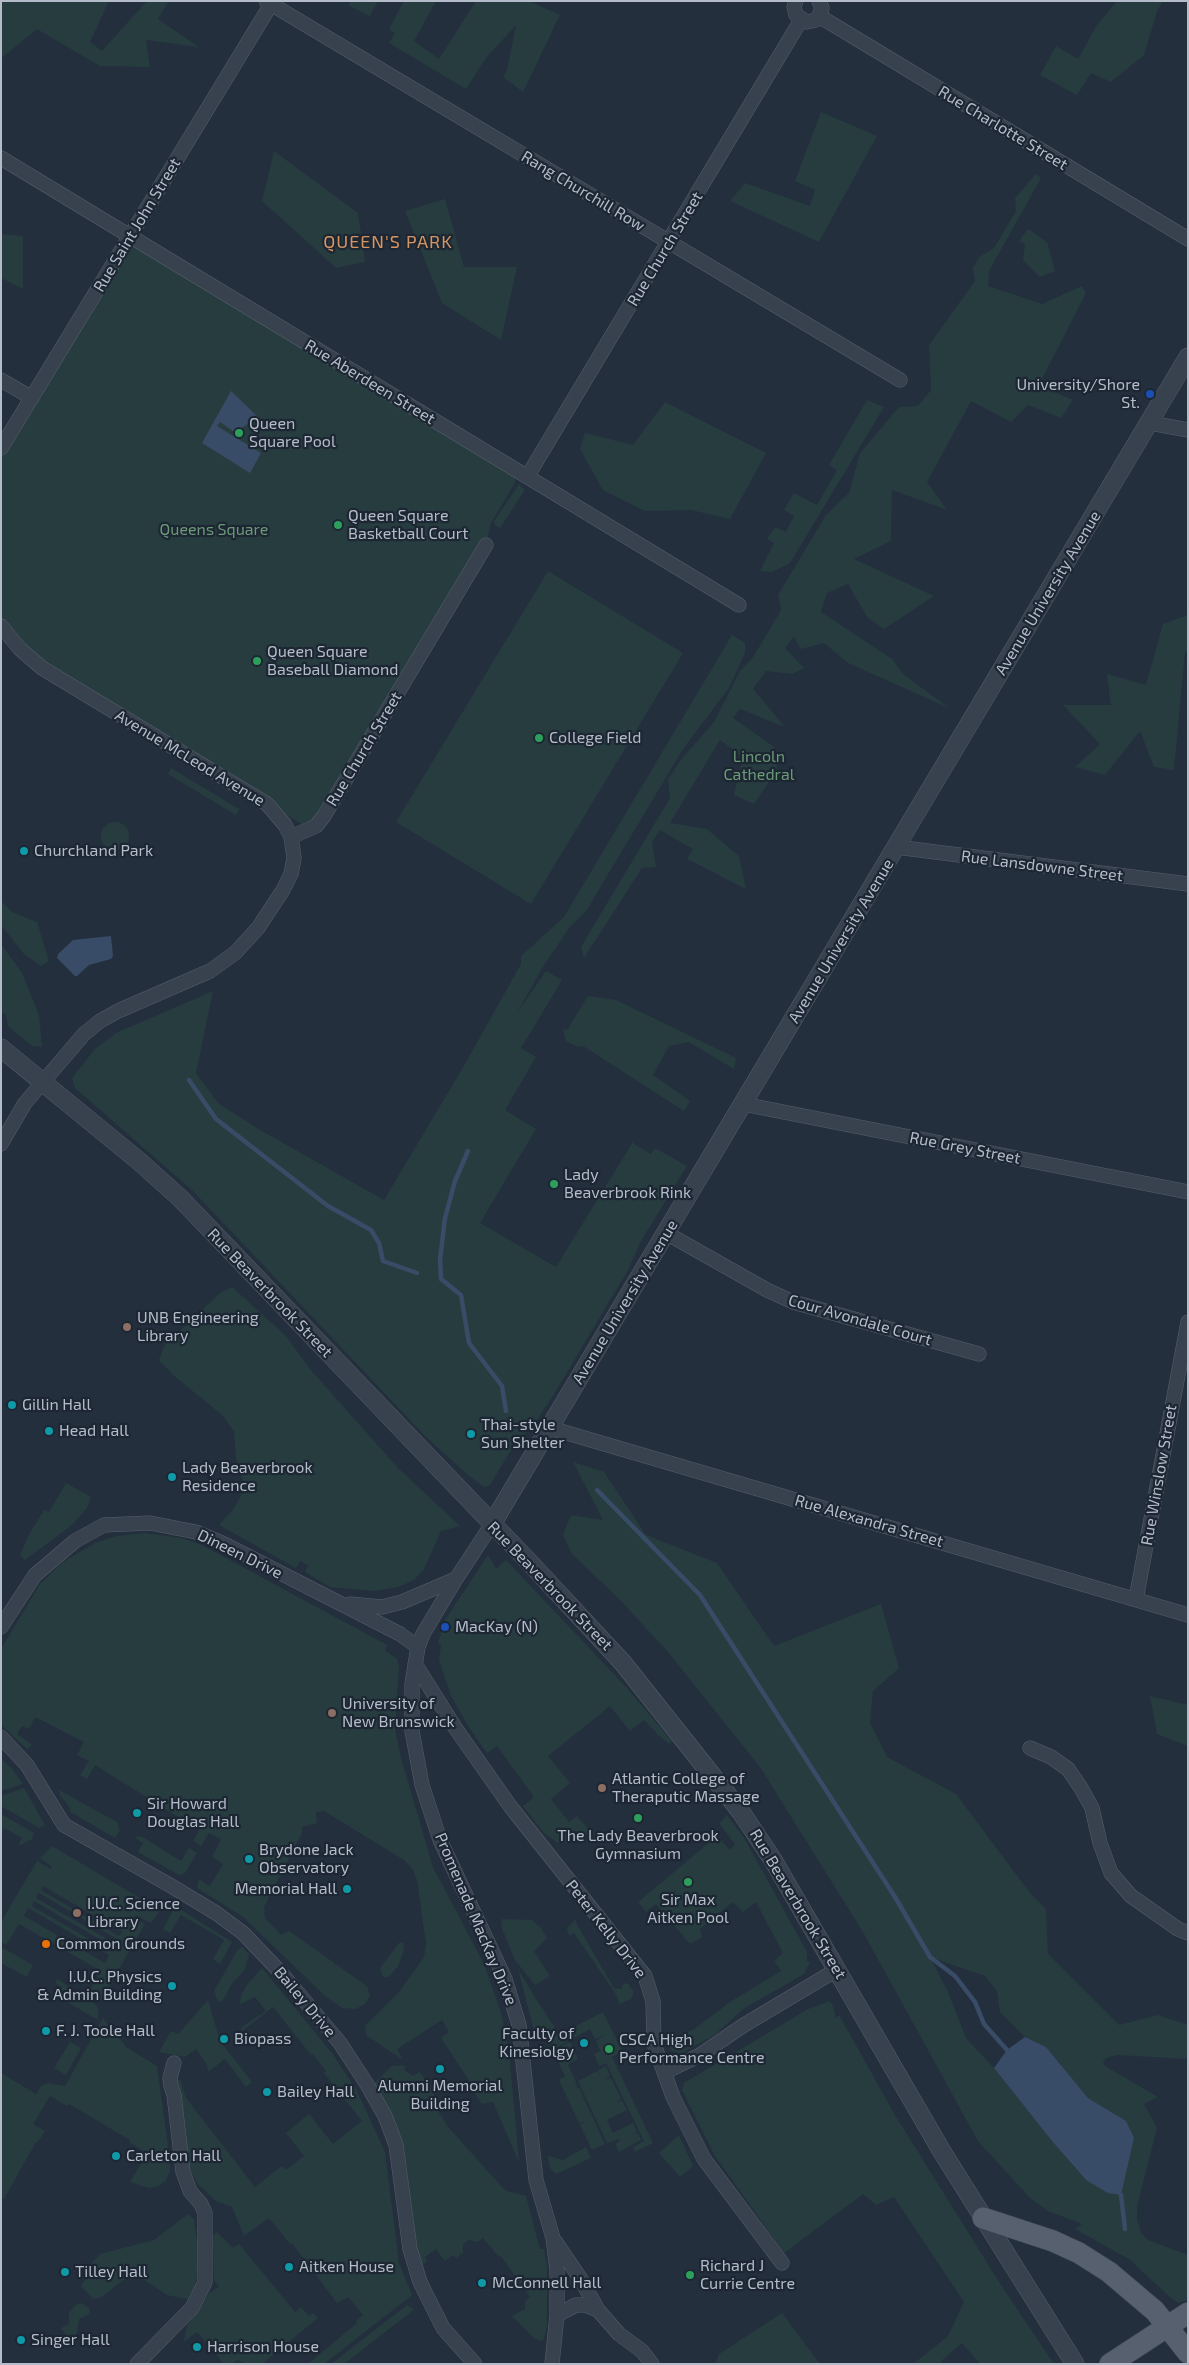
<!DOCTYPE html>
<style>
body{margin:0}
#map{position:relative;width:1189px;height:2365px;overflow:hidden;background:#242f3e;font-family:"Exo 2",sans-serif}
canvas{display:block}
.frame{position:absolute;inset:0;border:2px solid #b4bcc9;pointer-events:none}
</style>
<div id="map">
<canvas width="1189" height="2365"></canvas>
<div class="frame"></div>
</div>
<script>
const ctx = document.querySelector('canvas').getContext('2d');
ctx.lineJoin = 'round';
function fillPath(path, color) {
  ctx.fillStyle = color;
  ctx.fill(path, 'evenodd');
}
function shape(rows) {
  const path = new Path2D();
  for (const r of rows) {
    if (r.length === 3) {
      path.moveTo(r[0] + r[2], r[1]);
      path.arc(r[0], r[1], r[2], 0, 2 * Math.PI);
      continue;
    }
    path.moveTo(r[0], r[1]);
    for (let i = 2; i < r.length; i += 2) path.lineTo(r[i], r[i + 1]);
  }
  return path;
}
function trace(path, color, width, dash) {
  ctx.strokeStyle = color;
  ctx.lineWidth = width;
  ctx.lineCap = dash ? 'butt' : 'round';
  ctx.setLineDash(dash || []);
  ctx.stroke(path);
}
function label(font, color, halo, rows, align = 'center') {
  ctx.font = font + ' "Exo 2",sans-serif';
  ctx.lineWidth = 4.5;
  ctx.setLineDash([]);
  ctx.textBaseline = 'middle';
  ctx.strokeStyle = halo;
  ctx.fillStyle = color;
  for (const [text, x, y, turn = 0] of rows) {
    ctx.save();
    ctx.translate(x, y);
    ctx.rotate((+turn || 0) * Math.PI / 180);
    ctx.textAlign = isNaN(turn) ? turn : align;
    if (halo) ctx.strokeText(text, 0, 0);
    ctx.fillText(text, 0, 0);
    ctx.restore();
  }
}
fillPath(shape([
 [4,1,109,1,90,42,102,51,147,1,169,1,158,19,199,47,146,40,150,67,100,66,37,29,3,57,1,55,1,4],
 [351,1,378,1,370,16,348,5],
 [404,1,436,1,414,41,439,59,476,1,529,1,560,15,523,92,503,77,507,70,516,25,486,58,466,89,389,43,395,33,389,29],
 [1117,1,1163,1,1157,11,1144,55,1111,82,1091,73,1077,95,1040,75,1056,46,1078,59,1097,25],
 [821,112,877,136,819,242,730,201,745,183,810,206,815,190,795,181],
 [274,151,358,213,365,262,336,268,262,201],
 [1036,174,1041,178,989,271,988,286,1042,304,1082,286,1086,293,1039,385,1073,400,1061,418,1028,405,1011,422,971,401,927,482,947,510,892,490,891,541,854,559,934,596,884,629,867,617,848,584,827,593,821,612,892,659,903,674,949,708,848,663,824,643,801,649,794,637,785,648,804,668,792,674,766,671,753,689,785,727,740,709,733,718,774,747,777,770,754,804,734,795,743,757,720,740,670,823,707,829,739,856,746,889,687,859,693,849,660,830,652,842,656,867,642,868,584,958,581,947,670,798,668,779,683,757,714,722,740,671,752,659,781,610,778,595,826,515,849,493,860,453,899,407,918,406,931,390,929,345,975,281,973,268,979,257,994,248,1016,211,1015,198],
 [445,199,464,267,517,267,501,340,442,303,405,211],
 [1028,229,1047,242,1055,271,1040,277,1023,260,1025,244,1019,241],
 [1,234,23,236,23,289,1,278],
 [131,236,515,469,515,483,491,523,486,545,310,829,74,688,1,626,1,448],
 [867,400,884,407,790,563,772,572,760,571,774,543,767,539,775,527,786,532,794,516,784,510,794,493,817,505,837,470,829,465],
 [665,402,766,453,730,519,691,510,645,511,603,490,580,449,585,433,633,445],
 [519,484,525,490,500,528,495,525,494,521],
 [548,571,683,653,531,904,396,822],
 [1188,615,1188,650,1185,652,1174,770,1154,767,1140,731,1105,775,1075,767,1100,744,1063,705,1111,705,1107,674,1146,685,1163,624],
 [732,635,745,643,745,653,729,688,683,749,586,911,570,927,544,965,517,1013,546,971,562,980,521,1048,536,1057,505,1110,536,1129,480,1223,556,1267,634,1140,634,1144,651,1154,655,1148,687,1166,641,1241,628,1270,556,1391,539,1417,511,1450,490,1485,484,1487,468,1475,425,1436,193,1191,75,1088,72,1078,95,1049,116,1033,213,991,196,1073,219,1104,262,1131,384,1200,465,1064,521,964,521,956,564,917],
 [171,768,239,809,236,815,168,774],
 [115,836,14],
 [1,901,12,912,37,922,49,961,41,966,24,954,1,925],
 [1,944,22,973,39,1015,42,1047,32,1046,8,1026,6,1015,1,1011],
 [588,996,616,1000,736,1058,734,1069,689,1042,669,1046,653,1075,690,1101,684,1111,583,1046,578,1047,566,1041,563,1028,567,1030],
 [232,1287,286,1336,310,1369,398,1468,460,1526,441,1531,424,1569,414,1580,398,1587,374,1591,330,1587,305,1572,308,1565,300,1561,296,1568,219,1525,234,1508,245,1488,236,1457,234,1431,222,1415,173,1375,159,1360,164,1346,220,1293],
 [573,1462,604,1472,646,1535,717,1563,774,1646,881,1604,899,1668,873,1691,870,1723,887,1757,956,1794,1030,1893,1046,1909,1048,1954,1119,2025,1158,2015,1188,2025,1188,2059,1117,2055,1106,2058,1103,2062,1105,2066,1158,2097,1144,2104,1157,2128,1137,2206,1137,2219,1141,2233,1148,2240,1188,2255,1188,2300,1178,2303,1171,2298,1129,2259,1075,2229,1082,2224,1048,2211,1030,2198,978,2141,863,1932,760,1767,668,1652,621,1601,572,1554,563,1535,571,1515,603,1520],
 [930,1957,985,1976,997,1991,1000,2012,1025,2037,1046,2047,1088,2098,1126,2121,1086,2180,1052,2141,994,2068,966,2038,948,1992],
 [66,1483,91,1497,87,1508,72,1525,25,1560,20,1555,28,1536,44,1510,49,1512],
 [144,1533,181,1538,202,1545,387,1645,385,1650,397,1659,399,1667,395,1729,401,1758,433,1867,483,1962,501,2012,509,2051,519,2162,493,2102,482,2104,470,2087,472,2085,441,2038,449,2032,442,2020,397,2049,402,2058,400,2058,366,2035,365,2026,399,1992,424,1957,426,1944,417,1880,413,1870,404,1860,324,1811,316,1812,317,1823,302,1827,302,1833,264,1907,265,1918,281,1935,289,1931,367,1986,370,1996,365,2004,356,2009,342,2008,325,1996,242,1916,197,1888,199,1879,210,1886,223,1864,212,1857,221,1839,209,1833,201,1846,193,1841,201,1827,175,1815,95,1765,87,1779,80,1775,89,1761,77,1755,84,1742,35,1717,29,1729,22,1726,17,1734,32,1745,27,1749,1,1725,1,1649,40,1584,63,1562,95,1543,117,1536],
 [488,1555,496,1569,506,1560,626,1687,672,1741,669,1744,659,1736,644,1720,630,1731,610,1706,548,1756,570,1783,551,1799,569,1822,577,1816,591,1832,571,1843,558,1843,544,1833,523,1806,534,1797,497,1746,487,1753,470,1729,451,1696,439,1660,441,1645,438,1643,445,1620],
 [1150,1696,1188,1705,1188,1746,1157,1734],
 [1,1758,13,1770,23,1784,1,1791],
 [24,1788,45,1825,39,1828,1,1806,1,1796],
 [59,1790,117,1822,120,1830,115,1838,69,1811,70,1808,60,1795],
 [1,1814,34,1833,32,1839,18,1846,22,1838,4,1828,1,1832],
 [727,1815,743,1836,807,1952,807,1961,810,1962,804,1974,743,2009,716,2034,679,2055,678,2052,671,2051,667,2039,693,2030,730,2002,781,1971,774,1961,783,1953,756,1902,743,1912,733,1902,700,1929,702,1937,692,1943,688,1942,656,1904,646,1912,638,1902,717,1836,730,1850,735,1844,719,1823],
 [141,1836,181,1861,189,1848,197,1853,185,1873,179,1875,138,1852,143,1843,134,1837],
 [52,1846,160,1910,151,1923,135,1915,134,1918,145,1924,101,2000,88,1993,101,1971,19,1924,6,1945,1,1942,1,1922,37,1861,51,1869,52,1867,40,1858],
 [43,1886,122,1932,119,1936,41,1890],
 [39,1893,117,1939,114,1943,36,1898],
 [34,1901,113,1947,110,1951,32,1906],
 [28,1908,109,1955,105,1963,24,1916],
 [175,1906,232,1942,220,1964,213,1959,224,1940,181,1915,170,1933,163,1929],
 [502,1919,532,1920,541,1928,547,1938,534,1951,550,1976,535,1985,515,1960,501,1926],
 [576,1919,576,1923,614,1988,621,1989,624,1983,628,1984,634,1992,631,1999,620,2004,615,1993,574,1933,569,1936,567,1928],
 [403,1942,404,1950,398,1966,389,1977,383,1977,380,1968,399,1943],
 [1,1947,33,1965,27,1977,1,1963],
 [242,1947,249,1954,245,1969,232,1984,223,2000,218,2002,214,1991,238,1949],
 [262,1968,332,2053,357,2091,385,2152,399,2263,412,2295,324,2364,308,2364,357,2323,356,2321,363,2315,348,2297,337,2303,292,2243,290,2244,269,2218,244,2236,232,2207,216,2201,198,2184,188,2167,177,2082,180,2079,186,2098,255,2187,282,2166,286,2170,304,2156,286,2133,309,2114,333,2144,362,2121,324,2073,326,2071,313,2054,311,2055,273,2007,241,2032,242,2027,266,2011,255,1997,240,2004,241,1995,247,1985],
 [518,1969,538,2002,555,2028,539,2035,535,2034],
 [57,1979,94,2003,98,2008,98,2020,57,1996,61,1987,55,1983],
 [208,2000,220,2041,252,2082,246,2087,225,2059,208,2072,207,2065,196,2049,185,2057,159,2052,171,2031,178,2034],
 [830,2001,833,2006,836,2019,839,2015,895,2115,1001,2285,1054,2364,980,2364,962,2343,938,2364,913,2364,948,2336,964,2302,894,2197,876,2205,863,2194,784,2253,715,2156,682,2090,684,2083,808,2009],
 [603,2012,622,2051,612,2057,653,2143,635,2152,633,2147,644,2141,606,2063,599,2066,594,2054,600,2051,596,2041,605,2035,595,2039,590,2029,559,2046,561,2050,562,2046,570,2042,578,2059,568,2064,577,2085,575,2086,579,2088,597,2126,594,2127,597,2127,605,2144,592,2150,580,2125,585,2122,579,2123,559,2080,565,2076,548,2040],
 [103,2018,126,2047,157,2066,170,2160,170,2171,166,2180,159,2186,149,2188,130,2182,147,2153,129,2142,130,2140,69,2104,67,2106,50,2096,33,2124,45,2131,38,2142,36,2142,4,2199,1,2198,1,2073,36,2094,41,2086,48,2083,65,2086],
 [70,2042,81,2048,66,2075,54,2068],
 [402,2065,406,2067,404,2070,413,2076,419,2072,423,2076,437,2100,439,2099,442,2104,436,2108,449,2128,501,2186,507,2191,526,2196,540,2249,544,2249,547,2267,547,2326,543,2341,535,2339,512,2316,525,2309,525,2301,530,2297,501,2256,499,2257,483,2238,478,2242,469,2240,463,2244,463,2253,456,2258,453,2255,445,2261,436,2249,425,2257,427,2261,420,2267,412,2233,407,2167,401,2143,373,2084,392,2066],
 [606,2066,610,2076,605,2080,611,2078,621,2099,616,2102,622,2101,627,2110,607,2120,613,2133,633,2123,637,2132,631,2135,638,2133,641,2140,619,2152,615,2144,620,2141,619,2139,607,2143,578,2081,597,2071,599,2076,598,2070],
 [679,2135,693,2166,680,2177,659,2153],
 [586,2147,591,2158,556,2174,550,2168,548,2156,563,2160],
 [188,2214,194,2219,198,2249,197,2278,193,2291,187,2299,167,2295,133,2272,102,2297,93,2299,81,2286,92,2268,89,2266,100,2254,154,2240],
 [217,2232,233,2248,239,2244,295,2312,301,2307,309,2316,313,2313,318,2318,262,2364,247,2364,237,2360,232,2364,224,2364,197,2332,184,2342,187,2326,209,2293,219,2287,214,2280,213,2247,213,2236],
 [81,2303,90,2309,89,2314,79,2319,77,2333,70,2340,61,2328,69,2324,69,2313,75,2305],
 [407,2305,414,2309,412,2311,348,2361,344,2364,331,2364],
 [782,2313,820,2364,715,2364,719,2354]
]), '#263c3f');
fillPath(shape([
 [231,391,259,418,234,432,220,422,217,426,261,453,250,473,202,443],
 [111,936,113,956,111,959,89,965,77,976,75,976,57,958,58,954,73,940],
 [1025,2037,1046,2047,1088,2098,1126,2121,1134,2138,1121,2195,1108,2193,1086,2180,1052,2141,994,2068,1007,2050]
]), '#394c67');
trace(shape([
 [189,1080,216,1119,328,1206,371,1230,379,1243,383,1261,417,1273],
 [468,1151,455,1181,445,1218,440,1260,441,1279,461,1295,469,1343,502,1386,506,1411],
 [597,1490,700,1595,895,1897,930,1957,955,1976,975,2002,984,2024,1007,2050],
 [1121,2195,1125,2229]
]), '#394c67', 4.5);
const minor = shape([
 [266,1,900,380],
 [796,1,794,7,796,15,807,22,816,20,819,16,822,8,819,1],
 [819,16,1188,239],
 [1,158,739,605],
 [1,380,32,398],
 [1150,423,1188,430],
 [1,448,273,1],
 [527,477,801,20],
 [1,626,20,649,42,668,267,804,285,825,291,837,294,858,291,874,283,890,258,928,235,953,210,971,118,1011,100,1021,84,1034,25,1103,1,1144],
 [291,837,316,826,324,816,486,545],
 [896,847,1188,884],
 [743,1104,1188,1192],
 [666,1233,767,1290,793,1302,979,1354],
 [550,1428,1188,1615],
 [492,1524,456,1579,423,1634,418,1647,412,1684,412,1731,422,1785,440,1840,505,1979,519,2025,536,2180,553,2238,557,2270,557,2315,552,2364],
 [1136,1599,1188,1322],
 [350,1604,382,1607,402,1602,456,1579],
 [1,1627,35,1575,75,1541,104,1525,150,1523,196,1532,224,1544,400,1634,418,1647],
 [415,1664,456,1729,510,1806,645,1976,653,2001,654,2044,673,2097,704,2159,782,2263],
 [1,1737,27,1765,64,1825,173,1887,216,1913,243,1933,283,1975,340,2043,368,2086,385,2116,396,2145,410,2249,420,2282,443,2328,475,2364],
 [1030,1748,1051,1757,1068,1769,1081,1788,1092,1808,1100,1843,1111,1873,1131,1896,1178,1929,1188,1933],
 [665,2072,700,2055,744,2025,838,1969],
 [555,2241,580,2278,598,2310,619,2334,642,2351,652,2364],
 [557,2315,576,2305,585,2305,598,2310],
 [137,2364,192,2308,205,2282,205,2213,201,2204,190,2191,183,2172,174,2095,171,2086,170,2078,174,2063]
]);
const tertiary = shape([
 [1,1048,140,1162,180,1198,532,1565,623,1663,741,1812,773,1860,941,2150,1075,2364],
 [492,1524,1188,357]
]);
const primary = shape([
 [983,2218,1053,2241,1079,2253,1109,2272,1155,2311,1188,2353],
 [1110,2364,1188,2313]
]);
trace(minor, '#565f6c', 15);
trace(tertiary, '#565f6c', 19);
trace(primary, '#414a57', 22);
trace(minor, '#38414e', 14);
trace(tertiary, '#38414e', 18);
trace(primary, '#56606e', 21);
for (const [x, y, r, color] of [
 [1150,394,5,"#1a4fb4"],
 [239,433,5,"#2e9e5b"],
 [338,525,5,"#2e9e5b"],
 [257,661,5,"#2e9e5b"],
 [539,738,5,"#2e9e5b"],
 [24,851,5,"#0f9aa8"],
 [554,1184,5,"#2e9e5b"],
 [127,1327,5,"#8d6e63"],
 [12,1405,5,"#0f9aa8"],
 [49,1431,5,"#0f9aa8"],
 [471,1434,5,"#0f9aa8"],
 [172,1477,5,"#0f9aa8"],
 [445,1627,5,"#1a4fb4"],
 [332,1713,5,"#8d6e63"],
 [602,1788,5,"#8d6e63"],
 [137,1813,5,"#0f9aa8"],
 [638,1818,5,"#2e9e5b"],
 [249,1859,5,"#0f9aa8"],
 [688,1882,5,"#2e9e5b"],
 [347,1889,5,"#0f9aa8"],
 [77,1913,5,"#8d6e63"],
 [46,1944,5,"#e8710a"],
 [172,1986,5,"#0f9aa8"],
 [46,2031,5,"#0f9aa8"],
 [224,2039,5,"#0f9aa8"],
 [584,2043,5,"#0f9aa8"],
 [609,2049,5,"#2e9e5b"],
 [440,2069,5,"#0f9aa8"],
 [267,2092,5,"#0f9aa8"],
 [116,2156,5,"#0f9aa8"],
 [289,2267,5,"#0f9aa8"],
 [65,2272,5,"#0f9aa8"],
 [690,2275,5,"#2e9e5b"],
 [482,2283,5,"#0f9aa8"],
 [21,2340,5,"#0f9aa8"],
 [197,2347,5,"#0f9aa8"]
]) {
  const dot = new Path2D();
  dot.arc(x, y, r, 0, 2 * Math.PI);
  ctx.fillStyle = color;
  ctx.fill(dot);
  trace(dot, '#1d2633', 2);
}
label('16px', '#b4bcc9', '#1d2633', [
 ["Rue Charlotte Street",1003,128,31],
 ["Rang Churchill Row",583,191,31],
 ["Rue Saint John Street",137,225,-59],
 ["Rue Church Street",665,249,-59],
 ["Rue Aberdeen Street",370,382,31],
 ["Avenue University Avenue",1048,593,-59],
 ["Rue Church Street",364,749,-59],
 ["Avenue McLeod Avenue",190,758,31],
 ["Rue Lansdowne Street",1042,866,7],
 ["Avenue University Avenue",841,941,-59],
 ["Rue Grey Street",965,1148,11],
 ["Rue Beaverbrook Street",270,1293,46],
 ["Avenue University Avenue",625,1302,-59],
 ["Cour Avondale Court",860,1320,16],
 ["Rue Winslow Street",1159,1475,-80],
 ["Rue Alexandra Street",869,1521,16],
 ["Dineen Drive",240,1554,26],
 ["Rue Beaverbrook Street",550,1586,46],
 ["Rue Beaverbrook Street",798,1904,59],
 ["Promenade MacKay Drive",476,1919,67],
 ["Peter Kelly Drive",606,1929,52],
 ["Bailey Drive",305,2002,50]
]);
label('16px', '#b4bcc9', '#1d2633', [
 ["University/Shore",1140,385,"right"],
 ["St.",1140,403,"right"],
 ["Queen",249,424],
 ["Square Pool",249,442],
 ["Queen Square",348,516],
 ["Basketball Court",348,534],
 ["Queen Square",267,652],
 ["Baseball Diamond",267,670],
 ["College Field",549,738],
 ["Churchland Park",34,851],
 ["Lady",564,1175],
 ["Beaverbrook Rink",564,1193],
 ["UNB Engineering",137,1318],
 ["Library",137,1336],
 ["Gillin Hall",22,1405],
 ["Thai-style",481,1425],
 ["Sun Shelter",481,1443],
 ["Head Hall",59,1431],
 ["Lady Beaverbrook",182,1468],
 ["Residence",182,1486],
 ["MacKay (N)",455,1627],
 ["University of",342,1704],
 ["New Brunswick",342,1722],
 ["Atlantic College of",612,1779],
 ["Theraputic Massage",612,1797],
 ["Sir Howard",147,1804],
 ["Douglas Hall",147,1822],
 ["The Lady Beaverbrook",638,1836,"center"],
 ["Gymnasium",638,1854,"center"],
 ["Brydone Jack",259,1850],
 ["Observatory",259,1868],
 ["Memorial Hall",337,1889,"right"],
 ["Sir Max",688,1900,"center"],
 ["Aitken Pool",688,1918,"center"],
 ["I.U.C. Science",87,1904],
 ["Library",87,1922],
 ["Common Grounds",56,1944],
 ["I.U.C. Physics",162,1977,"right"],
 ["& Admin Building",162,1995,"right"],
 ["F. J. Toole Hall",56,2031],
 ["Faculty of",574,2034,"right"],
 ["Kinesiolgy",574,2052,"right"],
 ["Biopass",234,2039],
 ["CSCA High",619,2040],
 ["Performance Centre",619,2058],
 ["Alumni Memorial",440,2086,"center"],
 ["Building",440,2104,"center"],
 ["Bailey Hall",277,2092],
 ["Carleton Hall",126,2156],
 ["Richard J",700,2266],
 ["Currie Centre",700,2284],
 ["Aitken House",299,2267],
 ["Tilley Hall",75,2272],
 ["McConnell Hall",492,2283],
 ["Singer Hall",31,2340],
 ["Harrison House",207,2347]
], 'left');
label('16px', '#6b9a76', '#1d2633', [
 ["Queens Square",214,530],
 ["Lincoln",759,757],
 ["Cathedral",759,775]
]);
ctx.letterSpacing = '1px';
label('18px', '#d59563', '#1d2633', [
 ["QUEEN'S PARK",388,242]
]);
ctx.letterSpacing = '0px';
</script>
